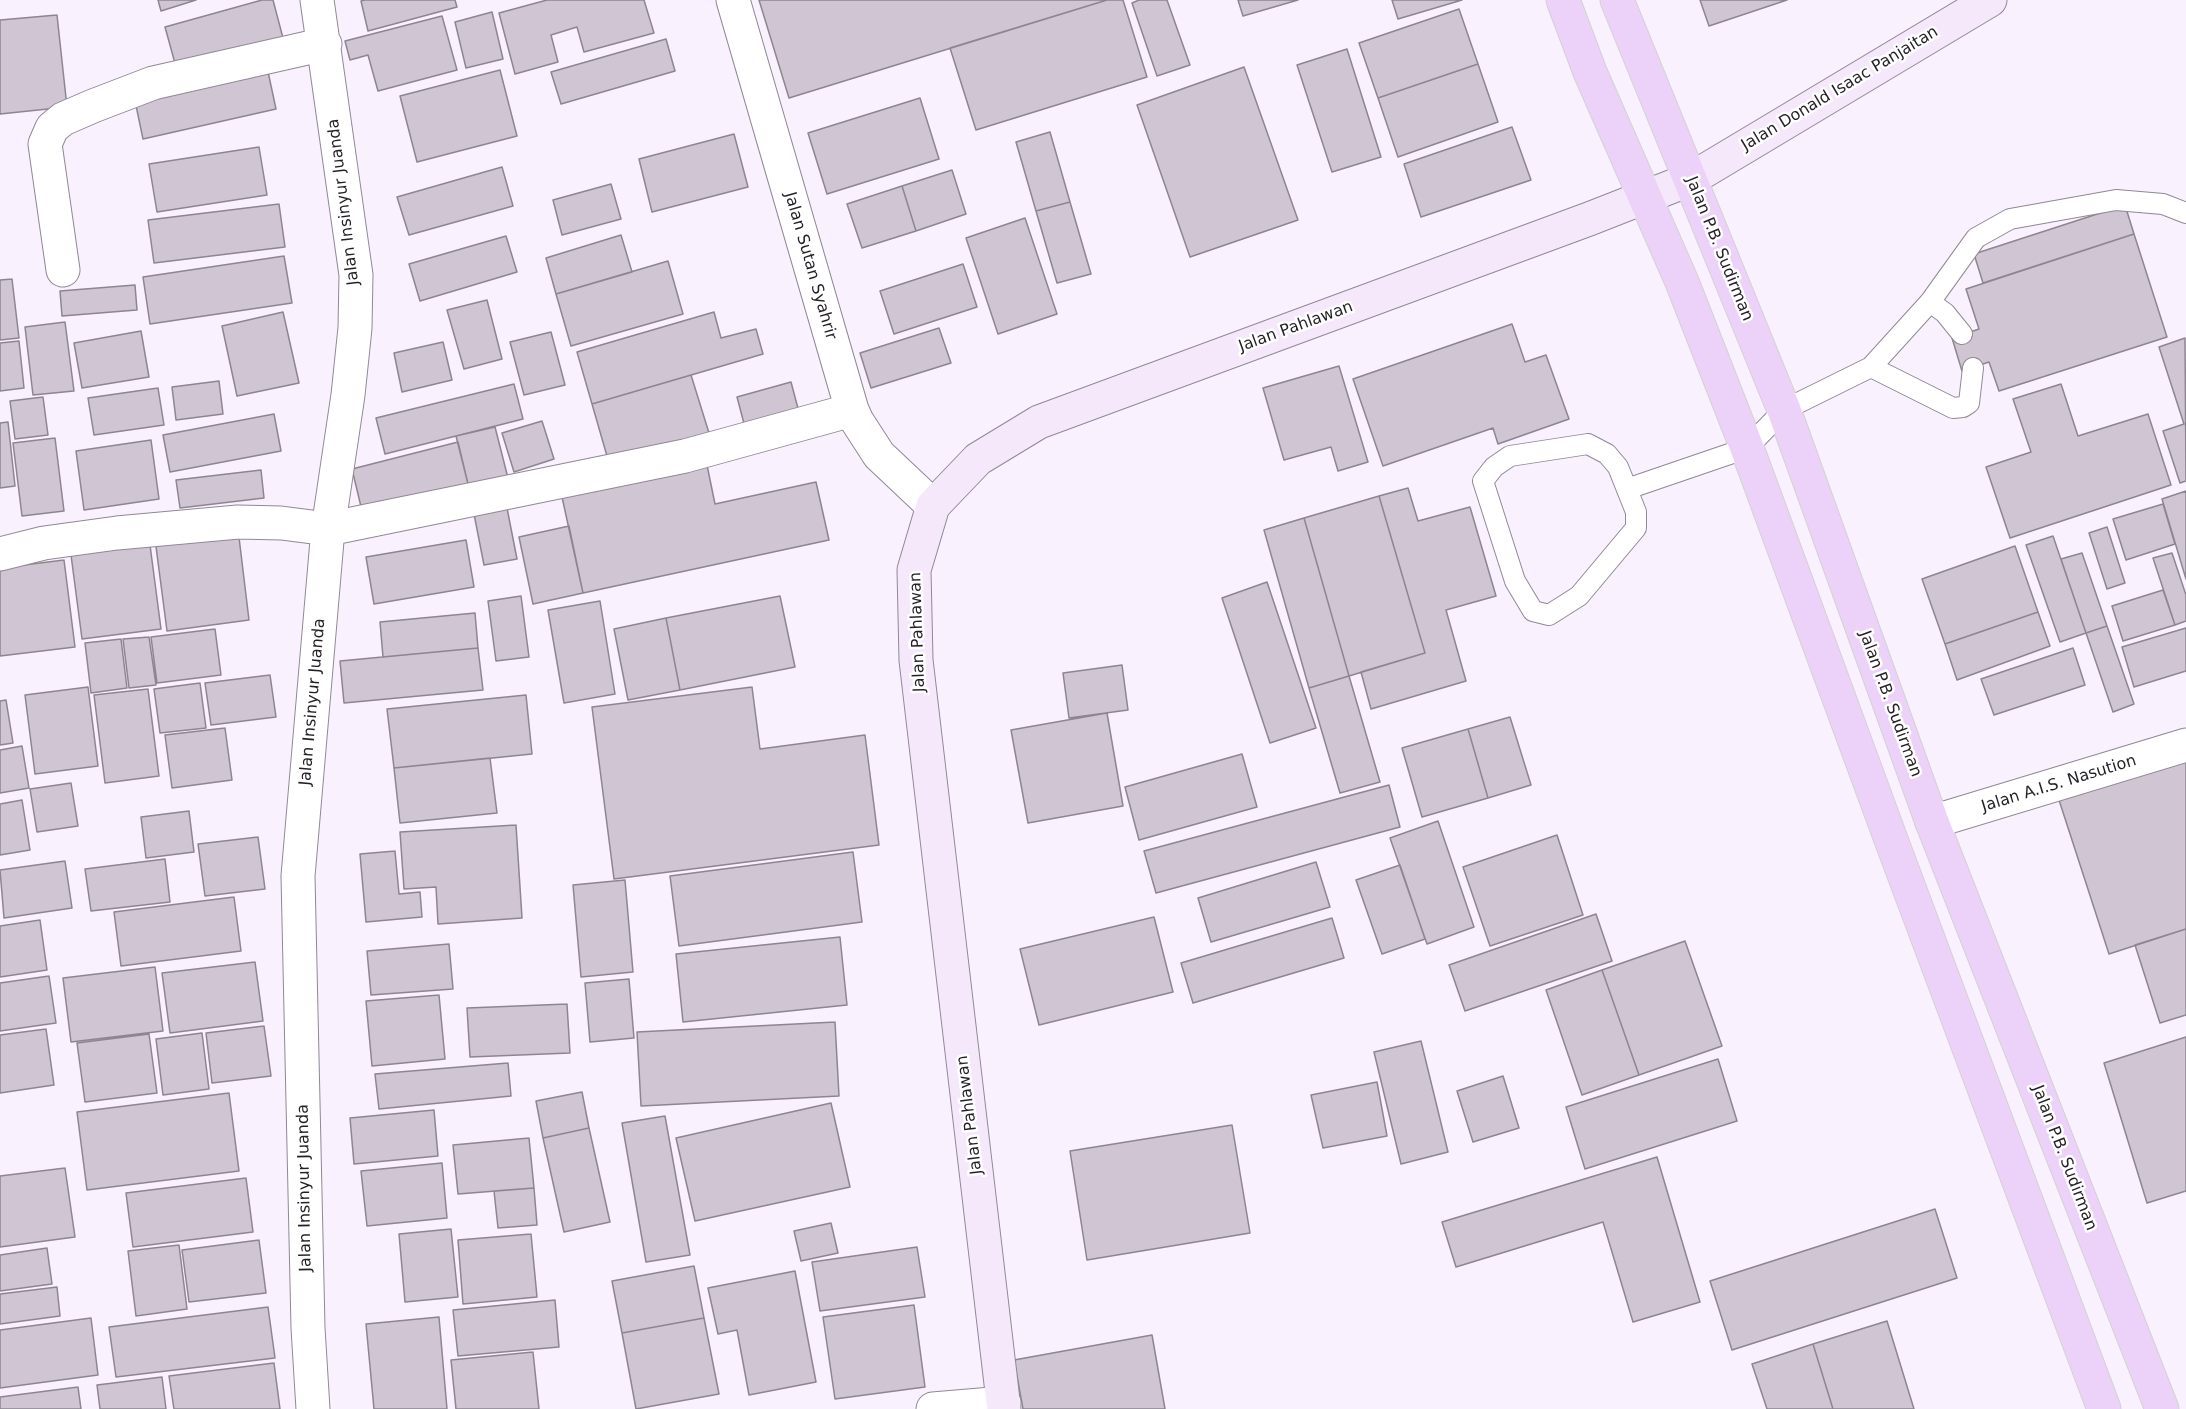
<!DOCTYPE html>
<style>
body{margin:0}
canvas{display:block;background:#f9f1fd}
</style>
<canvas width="2186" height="1409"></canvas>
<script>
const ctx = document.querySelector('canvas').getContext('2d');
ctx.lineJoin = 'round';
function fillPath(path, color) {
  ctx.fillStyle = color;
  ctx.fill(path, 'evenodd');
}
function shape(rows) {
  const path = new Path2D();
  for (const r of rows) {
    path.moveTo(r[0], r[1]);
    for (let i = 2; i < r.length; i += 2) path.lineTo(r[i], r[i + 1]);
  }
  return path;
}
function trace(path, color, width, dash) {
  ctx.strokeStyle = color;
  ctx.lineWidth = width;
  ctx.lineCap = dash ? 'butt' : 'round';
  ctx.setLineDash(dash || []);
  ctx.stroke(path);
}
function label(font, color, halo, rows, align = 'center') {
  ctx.font = font + ' "DejaVu Sans",sans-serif';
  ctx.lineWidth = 5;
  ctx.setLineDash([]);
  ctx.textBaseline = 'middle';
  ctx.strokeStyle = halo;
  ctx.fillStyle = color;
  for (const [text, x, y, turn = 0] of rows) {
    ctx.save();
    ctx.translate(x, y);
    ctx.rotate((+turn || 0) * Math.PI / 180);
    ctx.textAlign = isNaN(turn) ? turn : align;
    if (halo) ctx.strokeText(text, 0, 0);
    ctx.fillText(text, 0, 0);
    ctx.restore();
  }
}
const building = shape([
 [158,0,196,0,161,11,158,0],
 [262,0,273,0,283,38,176,67,165,27,262,0],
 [365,0,455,0,457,7,368,31,361,1,365,0],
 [547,0,644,0,654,33,584,52,577,27,551,35,558,62,515,74,499,13,547,0],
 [759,0,1107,0,789,98,759,0],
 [1107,0,1123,0,1147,77,976,130,950,48,1107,0],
 [1139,0,1167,0,1190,65,1157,76,1132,3,1139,0],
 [1238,0,1298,0,1243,16,1238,0],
 [1392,0,1462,0,1398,19,1392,0],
 [1700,0,1787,0,1709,26,1700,0],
 [1459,9,1478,64,1378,98,1359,43,1459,9],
 [492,12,503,59,466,68,455,22,492,12],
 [57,15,67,107,0,114,0,20,57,15],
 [442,16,457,70,378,91,368,55,350,60,345,41,442,16],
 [666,39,675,71,561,104,551,72,666,39],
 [1347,49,1381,157,1332,172,1297,65,1347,49],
 [1478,64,1498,122,1398,157,1378,98,1478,64],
 [267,67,276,109,143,139,134,96,267,67],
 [1244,67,1298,220,1190,257,1137,105,1244,67],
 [500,70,517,136,417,162,400,96,500,70],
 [920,98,939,159,827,194,808,133,920,98],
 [1512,127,1531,180,1421,217,1404,164,1512,127],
 [1050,132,1070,202,1036,211,1016,142,1050,132],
 [734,134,748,187,652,212,639,159,734,134],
 [259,147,267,195,157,212,149,164,259,147],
 [502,167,513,206,409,235,397,197,502,167],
 [952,170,966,214,916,231,902,186,952,170],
 [611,184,621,219,562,235,553,200,611,184],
 [902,186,916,231,862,248,847,204,902,186],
 [1070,202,1091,274,1057,283,1036,211,1070,202],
 [279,204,285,247,154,263,148,220,279,204],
 [2125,205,2134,234,1983,283,1974,254,2125,205],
 [1025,218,1057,314,998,334,966,238,1025,218],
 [2134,234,2167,337,1999,391,1989,362,1962,371,1952,338,1979,329,1966,289,2134,234],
 [621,235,632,272,556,294,546,258,621,235],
 [506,236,517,272,420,301,409,264,506,236],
 [284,256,292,303,150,324,143,277,284,256],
 [668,261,683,314,571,346,556,294,668,261],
 [963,264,977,307,894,334,880,291,963,264],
 [12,279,19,338,0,340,0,280,12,279],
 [135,285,137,310,62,316,60,291,135,285],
 [487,300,502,359,464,369,447,310,487,300],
 [283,312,299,383,237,396,222,326,283,312],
 [714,312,721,338,756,329,763,354,592,404,577,352,714,312],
 [65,322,74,391,33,395,25,327,65,322],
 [1512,324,1525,362,1546,355,1569,419,1498,444,1493,428,1383,466,1353,379,1512,324],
 [939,328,951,363,871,388,860,353,939,328],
 [141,331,149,377,82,388,74,343,141,331],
 [551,332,565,385,524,395,510,342,551,332],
 [2185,338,2186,481,2180,483,2163,431,2184,424,2159,347,2185,338],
 [19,341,24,388,0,391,0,343,19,341],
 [443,342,452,380,402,392,394,353,443,342],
 [1339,366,1368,462,1338,471,1331,447,1284,460,1263,388,1339,366],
 [691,375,709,433,609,463,592,404,691,375],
 [219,381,223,414,176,420,172,387,219,381],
 [791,382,800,416,746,431,737,397,791,382],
 [514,384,523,419,385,454,376,418,514,384],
 [2061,384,2078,436,2148,414,2171,485,2010,538,1986,467,2031,452,2013,399,2061,384],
 [158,388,164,425,94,435,88,398,158,388],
 [43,397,48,435,15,439,10,401,43,397],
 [274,414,281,451,170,472,163,435,274,414],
 [542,421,554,459,514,472,502,433,542,421],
 [8,422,15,486,0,488,0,423,8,422],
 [495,427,508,478,469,488,456,436,495,427],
 [55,438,64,511,22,516,13,443,55,438],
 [151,440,159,499,84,510,76,451,151,440],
 [458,442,469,488,363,515,352,469,458,442],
 [707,465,715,504,816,482,829,540,583,593,562,497,707,465],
 [261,470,264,498,180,508,176,480,261,470],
 [1408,488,1418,521,1470,507,1496,596,1446,610,1466,681,1371,709,1361,672,1425,653,1379,496,1408,488],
 [2186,491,2186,579,2162,499,2186,491],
 [1379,496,1425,653,1349,676,1304,518,1379,496],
 [2163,504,2175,544,2126,560,2113,519,2163,504],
 [507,508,517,559,484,565,474,514,507,508],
 [1304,518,1349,676,1309,688,1264,530,1304,518],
 [569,526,583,593,533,604,519,537,569,526],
 [2107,527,2125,583,2107,589,2089,533,2107,527],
 [238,529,249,620,167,631,155,539,238,529],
 [2053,536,2086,633,2060,642,2026,545,2053,536],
 [466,540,474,587,374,604,366,557,466,540],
 [150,545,161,629,82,639,71,555,150,545],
 [2015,546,2038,612,1945,644,1922,579,2015,546],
 [2082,553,2107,626,2086,633,2061,559,2082,553],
 [2172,553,2186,595,2186,621,2175,625,2153,558,2172,553],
 [64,560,75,647,0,656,0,568,64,560],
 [1267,582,1316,728,1270,743,1222,598,1267,582],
 [2163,590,2175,625,2123,641,2112,606,2163,590],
 [521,596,529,657,496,661,488,601,521,596],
 [780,596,795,667,680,690,666,618,780,596],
 [600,601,615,694,564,703,548,610,600,601],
 [2038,612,2050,646,1957,680,1945,644,2038,612],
 [475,613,478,648,383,657,380,622,475,613],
 [666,618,680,690,628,700,614,629,666,618],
 [2107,626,2134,704,2113,712,2086,633,2107,626],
 [2186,628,2186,671,2134,687,2122,647,2186,628],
 [215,629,221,675,157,683,151,637,215,629],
 [149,637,156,685,129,688,123,639,149,637],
 [121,639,127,688,91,693,85,643,121,639],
 [478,648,483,690,344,703,340,661,478,648],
 [2073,648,2085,685,1994,715,1981,679,2073,648],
 [1122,665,1128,710,1069,718,1063,673,1122,665],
 [270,675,276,717,211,725,205,683,270,675],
 [1349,676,1380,782,1340,793,1309,688,1349,676],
 [200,683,206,728,160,733,154,689,200,683],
 [88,687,98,766,35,774,25,695,88,687],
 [752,687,760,749,865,735,879,845,614,879,592,707,752,687],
 [148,689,159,776,105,783,94,695,148,689],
 [526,695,532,754,394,768,387,709,526,695],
 [6,700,13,743,0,745,0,701,6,700],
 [1107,713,1123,806,1028,823,1011,730,1107,713],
 [1510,717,1531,785,1488,798,1468,729,1510,717],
 [225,728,232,780,172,788,165,735,225,728],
 [1468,729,1488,798,1422,817,1402,748,1468,729],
 [22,746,29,788,0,793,0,750,22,746],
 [1242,754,1257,807,1139,840,1125,787,1242,754],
 [490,758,497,813,400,823,394,768,490,758],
 [2186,760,2186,929,2109,954,2059,800,2186,760],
 [71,783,78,826,37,832,30,789,71,783],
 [1389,785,1400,827,1156,893,1144,851,1389,785],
 [22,800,30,850,0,855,0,804,22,800],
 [189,811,194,852,146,858,141,817,189,811],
 [1438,821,1474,927,1427,944,1390,838,1438,821],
 [516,825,522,918,438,924,436,887,404,889,400,832,516,825],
 [1557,835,1583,915,1490,946,1463,867,1557,835],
 [258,837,265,889,205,896,198,844,258,837],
 [395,851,399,894,420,892,422,917,366,922,360,854,395,851],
 [853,852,862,922,679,946,670,876,853,852],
 [165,859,170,902,91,911,85,869,165,859],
 [65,861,72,908,4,918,0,870,65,861],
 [1316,862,1330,907,1211,942,1198,898,1316,862],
 [1400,865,1425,939,1382,954,1356,880,1400,865],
 [625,880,633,972,581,977,573,885,625,880],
 [234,897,241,951,121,966,114,912,234,897],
 [1596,914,1612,961,1465,1011,1449,965,1596,914],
 [1154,917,1173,992,1039,1025,1020,949,1154,917],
 [1332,918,1344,958,1193,1003,1181,963,1332,918],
 [40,920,47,970,0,977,0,926,40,920],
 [2186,929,2186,1015,2160,1023,2135,945,2186,929],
 [840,937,847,1005,683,1022,676,954,840,937],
 [1685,941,1722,1046,1639,1075,1602,970,1685,941],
 [449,944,453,989,371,995,367,951,449,944],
 [255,962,263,1021,170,1033,162,973,255,962],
 [155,967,163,1031,71,1042,63,978,155,967],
 [1602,970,1639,1075,1582,1095,1546,990,1602,970],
 [49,976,56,1023,0,1031,0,983,49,976],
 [629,979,634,1038,590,1042,585,983,629,979],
 [439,995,445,1059,372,1066,366,1001,439,995],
 [567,1004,570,1053,470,1057,467,1008,567,1004],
 [835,1022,839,1096,641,1106,637,1032,835,1022],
 [264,1026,271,1076,212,1083,206,1033,264,1026],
 [46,1029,54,1085,0,1093,0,1035,46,1029],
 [202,1033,209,1089,163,1095,156,1039,202,1033],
 [149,1034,157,1093,85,1102,77,1043,149,1034],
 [2186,1037,2186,1191,2147,1203,2104,1063,2186,1037],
 [1421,1041,1448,1152,1401,1164,1374,1052,1421,1041],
 [1718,1059,1737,1121,1585,1169,1566,1107,1718,1059],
 [508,1063,511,1096,379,1109,375,1074,508,1063],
 [1503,1076,1519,1128,1473,1142,1457,1091,1503,1076],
 [1377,1082,1387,1136,1323,1148,1311,1095,1377,1082],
 [582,1092,589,1128,543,1138,536,1101,582,1092],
 [229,1093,239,1171,87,1190,77,1112,229,1093],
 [831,1103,850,1187,695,1221,676,1138,831,1103],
 [434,1110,438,1156,354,1164,350,1118,434,1110],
 [665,1116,690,1255,646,1262,622,1123,665,1116],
 [1232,1125,1250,1233,1087,1260,1070,1151,1232,1125],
 [589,1128,610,1222,564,1232,543,1138,589,1128],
 [529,1138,534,1188,458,1194,453,1145,529,1138],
 [1657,1157,1700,1302,1633,1322,1603,1222,1456,1267,1442,1222,1657,1157],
 [442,1163,447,1218,367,1226,361,1171,442,1163],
 [65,1168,75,1237,0,1247,0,1176,65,1168],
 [246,1178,253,1232,133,1247,126,1193,246,1178],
 [534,1188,537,1225,498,1228,494,1191,534,1188],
 [1935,1209,1957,1278,1732,1350,1710,1281,1935,1209],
 [831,1223,838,1253,801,1261,794,1231,831,1223],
 [451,1229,458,1297,405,1302,399,1234,451,1229],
 [531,1234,537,1297,463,1304,458,1240,531,1234],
 [259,1240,266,1293,189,1302,182,1250,259,1240],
 [179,1245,187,1309,136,1316,128,1251,179,1245],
 [917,1247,925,1297,820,1311,812,1262,917,1247],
 [47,1248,52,1284,0,1291,0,1255,47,1248],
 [694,1266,704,1318,622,1333,612,1281,694,1266],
 [795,1271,816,1382,749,1395,737,1330,718,1334,708,1288,795,1271],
 [57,1287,60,1316,0,1324,0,1294,57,1287],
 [555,1300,559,1347,458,1356,453,1310,555,1300],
 [914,1305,925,1387,835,1399,823,1317,914,1305],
 [268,1307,275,1358,116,1377,109,1327,268,1307],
 [439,1317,447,1409,374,1409,366,1324,439,1317],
 [91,1318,98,1375,0,1388,0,1330,91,1318],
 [704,1318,719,1394,636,1409,622,1333,704,1318],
 [1887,1321,1914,1409,1833,1409,1813,1344,1887,1321],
 [1152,1335,1165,1409,1023,1409,1014,1360,1152,1335],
 [1813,1344,1833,1409,1767,1409,1752,1364,1813,1344],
 [533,1352,539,1409,456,1409,451,1360,533,1352],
 [274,1363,280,1409,174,1409,169,1376,274,1363],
 [162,1377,166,1409,100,1409,97,1385,162,1377],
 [78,1387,81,1409,0,1409,0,1397,78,1387]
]);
fillPath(building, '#cfc5d3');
trace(building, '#8e8592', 1.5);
const service = shape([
 [1930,302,1945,313,1962,334],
 [1871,367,1953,408,1963,407,1969,403,1973,368],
 [1588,444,1607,454,1618,467,1636,512,1636,528,1579,596,1549,615,1533,611,1515,581,1483,481,1494,467,1510,456,1588,444],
 [1627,489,1747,448,1784,410,1871,367,1930,302,1976,238,2010,219,2116,200,2163,204,2186,213]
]);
const minor = shape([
 [733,0,852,410,857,421,879,455,933,506],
 [63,270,45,144,52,128,63,119,93,106,153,83,325,44],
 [0,554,44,543,117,533,238,522,281,523,328,529,685,456,852,410],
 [1932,822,2186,745],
 [313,1409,308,1328,298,876,328,529,348,395,355,328,356,275,317,0],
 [933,1409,1004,1403]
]);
const secondary = shape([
 [1004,1409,916,660,914,570,933,506,978,459,1039,422,1589,219,1691,179,1990,0]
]);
const primary = shape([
 [1563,0,1590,72,1682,282,1747,448,1893,845,2104,1409],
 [1617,0,1784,410,1932,822,2162,1409]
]);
trace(service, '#918896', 22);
trace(minor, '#918896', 35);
trace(secondary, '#918896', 35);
trace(primary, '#d3d2d3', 35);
trace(service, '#fff', 20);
trace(minor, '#fff', 33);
trace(secondary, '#f5e8fb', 33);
trace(primary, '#ecd2f8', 33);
label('16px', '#231f25', '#fff', [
 ["Jalan Donald Isaac Panjaitan",1840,89,-31],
 ["Jalan Insinyur Juanda",344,202,-97],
 ["Jalan P.B. Sudirman",1719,249,68],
 ["Jalan Sutan Syahrir",810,266,74],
 ["Jalan Pahlawan",1296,327,-20],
 ["Jalan Pahlawan",918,632,-92],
 ["Jalan Insinyur Juanda",313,702,-85],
 ["Jalan P.B. Sudirman",1890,704,70],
 ["Jalan A.I.S. Nasution",2059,784,-17],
 ["Jalan Pahlawan",970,1115,-97],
 ["Jalan P.B. Sudirman",2064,1158,69],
 ["Jalan Insinyur Juanda",305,1188,-91]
]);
</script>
